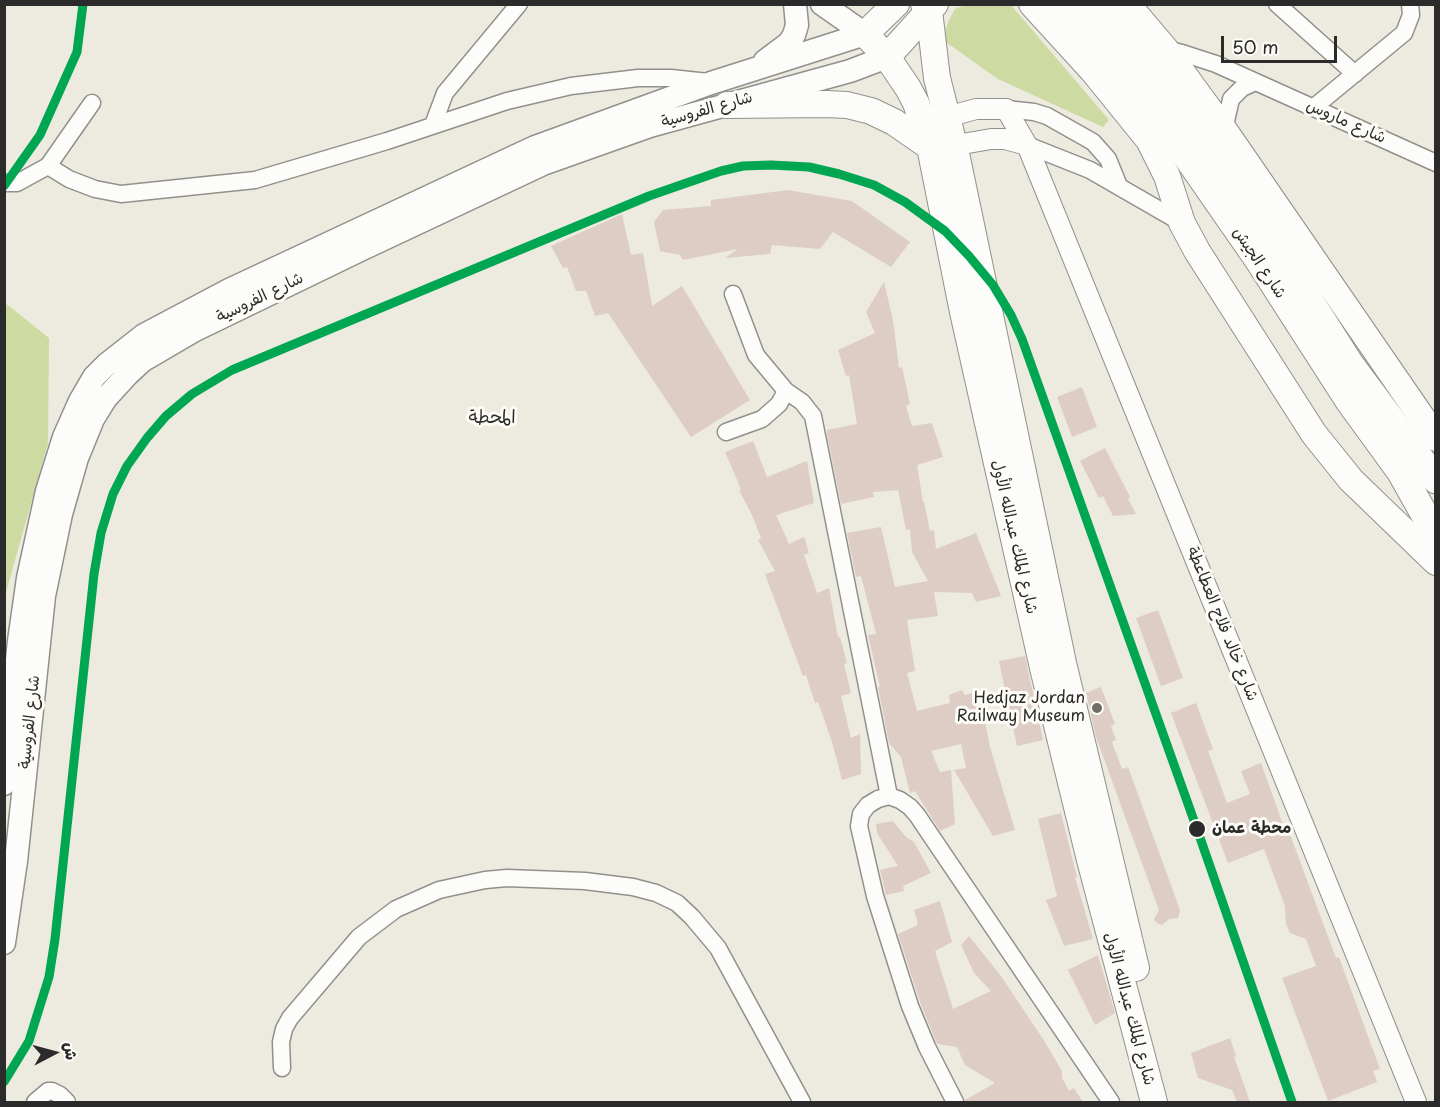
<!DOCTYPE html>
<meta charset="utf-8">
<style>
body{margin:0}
#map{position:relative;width:1440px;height:1107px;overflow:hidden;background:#edeadf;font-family:"Playpen Sans","Playpen Sans Arabic",sans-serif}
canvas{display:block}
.frame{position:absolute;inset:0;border:6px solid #2b2b2b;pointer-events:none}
.north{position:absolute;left:24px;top:1023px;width:60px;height:60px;-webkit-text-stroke:4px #fdfcf7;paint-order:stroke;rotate:84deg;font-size:16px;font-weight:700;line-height:24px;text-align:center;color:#2b2b2b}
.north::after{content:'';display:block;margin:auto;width:21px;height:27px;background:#2b2b2b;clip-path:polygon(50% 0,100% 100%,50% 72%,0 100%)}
.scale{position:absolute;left:1221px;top:36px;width:116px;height:27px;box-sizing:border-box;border:3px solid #2b2b2b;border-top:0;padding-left:8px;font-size:18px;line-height:21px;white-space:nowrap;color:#2b2b2b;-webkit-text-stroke:4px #fdfcf7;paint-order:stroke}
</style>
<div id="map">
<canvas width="1440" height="1107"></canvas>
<div class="frame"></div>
<div class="north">ش</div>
<div class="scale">50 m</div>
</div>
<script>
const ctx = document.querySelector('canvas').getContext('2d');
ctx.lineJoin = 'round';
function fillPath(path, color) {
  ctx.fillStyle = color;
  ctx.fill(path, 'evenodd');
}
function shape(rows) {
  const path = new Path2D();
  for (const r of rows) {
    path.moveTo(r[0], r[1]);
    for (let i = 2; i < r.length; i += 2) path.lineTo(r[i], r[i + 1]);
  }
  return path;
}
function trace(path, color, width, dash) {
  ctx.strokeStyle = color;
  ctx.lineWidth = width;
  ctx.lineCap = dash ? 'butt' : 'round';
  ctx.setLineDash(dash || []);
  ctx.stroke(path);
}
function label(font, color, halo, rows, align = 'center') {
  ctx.font = font + ' "Playpen Sans","Playpen Sans Arabic",sans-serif';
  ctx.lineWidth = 6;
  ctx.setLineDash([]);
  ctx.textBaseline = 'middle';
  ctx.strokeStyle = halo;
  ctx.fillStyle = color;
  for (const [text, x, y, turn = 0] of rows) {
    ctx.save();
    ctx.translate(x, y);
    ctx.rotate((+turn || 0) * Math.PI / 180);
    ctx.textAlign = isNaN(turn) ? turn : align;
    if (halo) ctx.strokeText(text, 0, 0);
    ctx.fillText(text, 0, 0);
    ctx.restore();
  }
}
fillPath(shape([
 [965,5,1011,5,1109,120,1103,127,998,79,943,40,948,22,955,9],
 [5,303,49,338,48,443,5,596]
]), '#cddaa2');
fillPath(shape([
 [788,190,852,201,910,242,891,267,833,232,820,249,772,245,770,254,725,258,738,249,683,260,680,255,660,251,654,222,663,210,711,206,711,200],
 [622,214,631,255,643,253,652,306,682,286,750,400,691,437,608,313,595,316,586,291,576,291,567,267,563,268,551,246],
 [884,282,893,320,899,368,902,367,910,404,906,406,912,426,932,423,943,457,917,465,923,502,924,502,930,531,934,530,936,549,976,533,1001,596,976,602,972,593,934,592,938,616,907,620,915,671,907,673,917,711,950,703,949,695,962,690,965,695,974,692,984,717,990,747,1015,830,993,836,954,770,966,768,961,744,931,751,940,772,951,770,955,824,940,831,915,791,910,793,901,757,889,743,878,687,880,687,868,635,876,634,861,576,856,577,847,533,881,527,895,587,928,581,912,552,910,529,906,530,898,490,873,492,874,497,841,504,827,435,827,430,857,424,849,375,846,376,838,350,875,333,866,312],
 [1082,387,1097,427,1072,437,1057,397],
 [753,441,767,477,807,461,814,503,776,515,789,544,804,537,809,553,804,555,817,593,829,588,838,637,840,637,847,663,844,664,851,693,841,696,851,738,860,734,861,774,842,780,832,742,818,702,815,703,806,675,803,676,765,574,775,571,758,540,761,538,752,515,739,490,741,489,725,452],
 [1105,448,1130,497,1128,499,1136,514,1113,516,1103,496,1099,498,1080,461],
 [1158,610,1183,678,1161,686,1136,618],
 [1025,656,1043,740,1017,746,999,661],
 [1101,687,1115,724,1111,726,1116,740,1112,742,1122,769,1128,767,1180,910,1178,918,1169,919,1162,925,1157,923,1154,919,1159,910,1096,737,1086,693],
 [1196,703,1213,749,1208,751,1227,803,1250,794,1241,771,1261,763,1285,830,1288,829,1336,958,1339,957,1380,1069,1373,1071,1377,1082,1328,1101,1282,978,1316,966,1306,939,1290,933,1286,924,1285,906,1264,849,1228,863,1171,713],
 [1061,813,1077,877,1075,877,1093,939,1064,946,1046,900,1057,896,1038,819],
 [893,821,906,837,914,842,931,873,903,886,904,891,886,895,880,870,898,866,877,833,876,824],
 [940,901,952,942,935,951,953,1009,991,991,974,973,961,945,969,936,1001,976,1043,1039,1062,1071,1062,1078,1069,1091,1074,1088,1083,1102,965,1102,965,1100,995,1083,965,1065,957,1047,937,1044,920,1002,898,934,918,925,914,910],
 [1098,955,1115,1013,1095,1025,1068,970],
 [1230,1038,1236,1056,1234,1057,1250,1102,1237,1102,1232,1090,1198,1078,1191,1053]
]), '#decdc5');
const minor = shape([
 [1277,4,1355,74],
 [1165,49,1182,53,1216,64,1436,163],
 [1313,108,1404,33,1411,15,1410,4],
 [1006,109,1034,112,1047,116,1093,142,1108,159,1119,186],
 [433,125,445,93,519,4],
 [1224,130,1231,99,1242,88,1255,82],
 [1027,145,1090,170,1182,223],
 [48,166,69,179,95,189,121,194,255,180,387,141,507,101,571,86,638,78,671,78,708,82],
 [4,183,17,183,48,166,92,103],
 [733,294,756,355,786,391,802,402,813,416,889,796],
 [726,432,762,419,779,404,786,391],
 [282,1068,281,1042,284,1029,290,1018,359,937,396,909,439,890,485,880,507,878,585,881,633,887,656,893,677,903,692,917,718,948,802,1102],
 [35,1102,48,1091,52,1091,60,1095,67,1102],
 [955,1102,927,1047,910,1006,875,896,859,826,861,814,868,805,878,799,889,796,900,800,910,807,917,815,1111,1102]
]);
const tertiary = shape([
 [947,117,976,109,1006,109,1027,145,1416,1102],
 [955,149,968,143,991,139,1005,139,1027,145]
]);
const secondary = shape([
 [822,4,865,34],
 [765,61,789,43,794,35,797,25,795,4],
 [4,784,19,641,28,578,47,491,64,437,80,401,94,377,107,364,144,335,229,290,535,147,711,83,865,34],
 [4,943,16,861,44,596,61,514,77,458,93,419,106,398,127,375,142,361,195,330,360,250,543,164,650,126,850,71,887,57]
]);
const primary = shape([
 [896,4,865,34,887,57,908,88,916,103,930,147,963,312,1043,668,1090,860,1154,1102],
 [924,4,930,19,937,78,955,149,1063,663,1136,968],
 [1032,4,1094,72,1149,140,1167,176,1182,223,1197,251,1314,434,1351,480,1436,562],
 [1127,4,1165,49,1224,130,1436,438],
 [887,57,935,4],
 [727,105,827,104,847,105,871,111,894,122,930,147]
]);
const trunk = shape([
 [1064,4,1104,49,1180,147,1257,258,1349,401,1400,471,1436,535],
 [1096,4,1120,32,1189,122,1275,246,1350,364,1436,480]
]);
trace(minor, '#92908b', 19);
trace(tertiary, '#92908b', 22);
trace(secondary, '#92908b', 25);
trace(primary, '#92908b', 28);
trace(trunk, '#92908b', 29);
trace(minor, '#fcfcfa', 16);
trace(tertiary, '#fcfcfa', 20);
trace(secondary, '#fcfcfa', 22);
trace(primary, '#fcfcfa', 26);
trace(trunk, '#fcfcfa', 27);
trace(shape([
 [4,186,40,135,77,52,83,4],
 [4,1082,29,1041,49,977,55,939,94,574,101,533,113,494,127,466,147,438,166,416,192,394,232,370,649,196,721,171,743,166,771,165,809,167,839,174,874,185,905,202,945,231,969,256,993,285,1011,315,1022,339,1197,829,1292,1102]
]), '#00a651', 9);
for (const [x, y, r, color] of [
 [1097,708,6,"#6f6e6a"],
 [1197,829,9,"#2b2b2b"]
]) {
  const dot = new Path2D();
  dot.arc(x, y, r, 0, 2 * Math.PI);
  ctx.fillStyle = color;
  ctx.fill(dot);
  trace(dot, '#fdfcf7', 2);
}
label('16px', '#2b2b2b', '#fdfcf7', [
 ["شارع الفروسية",707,110,-16],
 ["شارع ماروس",1346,122,24],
 ["شارع الجيش",1259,263,56],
 ["شارع الفروسية",260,298,-26],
 ["شارع الملك عبدالله الأول",1014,537,77],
 ["شارع خالد فلاح العطاعطة",1222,624,68],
 ["شارع الفروسية",30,722,-84],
 ["شارع الملك عبدالله الأول",1129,1009,75]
]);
label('16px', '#2b2b2b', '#fdfcf7', [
 ["Hedjaz Jordan",1085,699],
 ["Railway Museum",1085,717]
], 'right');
label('bold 16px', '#2b2b2b', '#fdfcf7', [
 ["محطة عمان",1212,829]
], 'left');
label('18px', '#2b2b2b', '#fdfcf7', [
 ["المحطة",492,418]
]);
</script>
